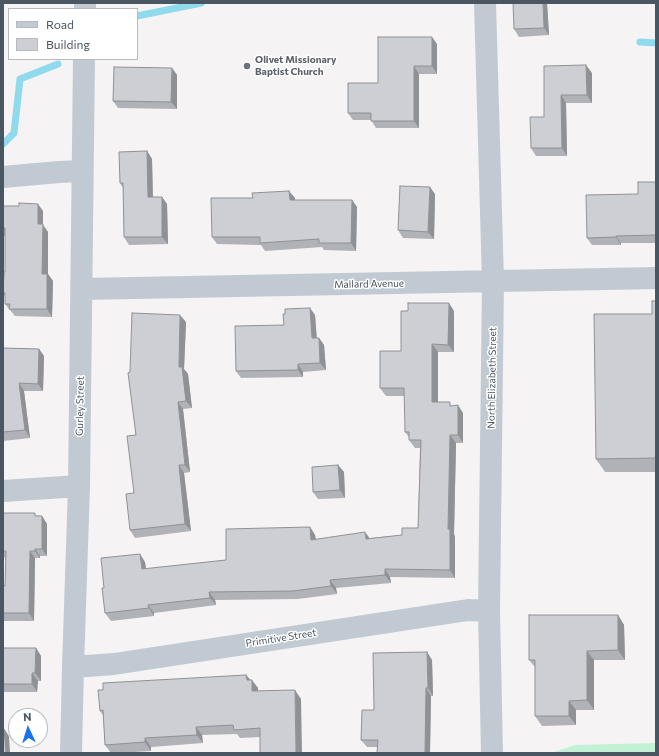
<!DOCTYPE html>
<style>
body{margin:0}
#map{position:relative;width:659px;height:756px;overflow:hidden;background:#f5f3f3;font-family:Commissioner,sans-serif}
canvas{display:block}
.frame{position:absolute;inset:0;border:4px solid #4a5661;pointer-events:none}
.legend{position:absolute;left:8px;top:8px;width:130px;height:52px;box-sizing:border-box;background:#fff;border:1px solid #b7bbc0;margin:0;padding:5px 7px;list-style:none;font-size:12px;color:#4a5661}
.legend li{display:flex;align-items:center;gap:8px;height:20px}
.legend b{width:20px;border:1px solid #b7bbc0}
.north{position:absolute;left:8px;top:708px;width:40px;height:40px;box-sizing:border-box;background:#fff;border:1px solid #b7bbc0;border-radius:50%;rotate:356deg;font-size:11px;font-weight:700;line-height:16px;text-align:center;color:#4a5661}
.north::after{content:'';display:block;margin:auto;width:14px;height:18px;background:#1a73e8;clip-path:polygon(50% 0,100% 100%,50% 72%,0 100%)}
</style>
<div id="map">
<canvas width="659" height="756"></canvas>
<div class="frame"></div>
<ul class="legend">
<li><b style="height:5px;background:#c1cad2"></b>Road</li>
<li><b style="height:11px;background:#cdcfd5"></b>Building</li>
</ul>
<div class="north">N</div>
</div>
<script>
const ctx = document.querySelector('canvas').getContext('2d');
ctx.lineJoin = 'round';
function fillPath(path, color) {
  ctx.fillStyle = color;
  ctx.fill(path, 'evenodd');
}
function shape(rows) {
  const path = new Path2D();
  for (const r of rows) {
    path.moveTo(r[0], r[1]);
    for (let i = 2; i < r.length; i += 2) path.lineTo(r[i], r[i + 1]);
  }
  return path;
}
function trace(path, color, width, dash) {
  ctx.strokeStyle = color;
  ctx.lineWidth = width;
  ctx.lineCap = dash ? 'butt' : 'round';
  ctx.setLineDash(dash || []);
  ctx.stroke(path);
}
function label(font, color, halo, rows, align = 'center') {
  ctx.font = font + ' Commissioner,sans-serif';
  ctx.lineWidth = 3;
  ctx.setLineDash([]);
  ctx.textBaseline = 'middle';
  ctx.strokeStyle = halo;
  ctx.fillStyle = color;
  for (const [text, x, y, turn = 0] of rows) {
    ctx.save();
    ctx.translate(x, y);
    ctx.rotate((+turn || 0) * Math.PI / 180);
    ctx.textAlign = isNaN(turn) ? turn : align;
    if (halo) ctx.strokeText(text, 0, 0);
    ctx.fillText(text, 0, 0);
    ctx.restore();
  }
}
fillPath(shape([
 [656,743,656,753,537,753,554,752,575,745]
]), '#c3f1d5');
trace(shape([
 [137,16,201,3],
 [640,42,656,43],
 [3,144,14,133,20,79,58,64]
]), '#90daee', 7);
trace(shape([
 [485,3,493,282,489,611,492,753],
 [85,9,85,3],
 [3,177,59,172,82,171],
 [82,289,656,278],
 [3,491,79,486],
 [73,667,114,664,468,610,489,611],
 [71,753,73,667,79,486,84,59]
]), '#c1cad2', 22);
fillPath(shape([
 [547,3,549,35,519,37,514,29],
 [437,44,437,74,419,74,419,128,376,128,371,120,353,120,348,113,378,83],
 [544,66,592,73,592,103,566,103,567,156,536,156,531,148,544,117],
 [172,68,177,75,177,109,118,108,113,101],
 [147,151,152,159,153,197,162,197,167,204,168,244,129,245,124,237,123,188,120,183],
 [656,182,656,243,621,243,621,245,592,245,587,238,638,194],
 [435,194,434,239,403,238,398,230],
 [295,198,295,200,352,200,357,207,356,251,324,250,322,247,265,251,261,245,217,244,212,237],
 [3,206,43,211,43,225,48,232,48,274,53,281,52,317,15,316,5,304,5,296,3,293,5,272,5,236,3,236],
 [656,301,656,472,605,472,596,459,652,314],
 [454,311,454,352,438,352,438,402,453,406,463,413,463,443,456,443,454,534,455,537,455,578,390,577,391,583,336,588,337,594,298,599,215,600,216,605,154,613,154,616,111,621,105,613,104,588,145,562,146,569,226,560,310,527,315,535,316,539,370,538,402,535,418,528,420,448,415,448,409,440,409,437,405,432,405,396,386,396,380,388,401,351],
 [315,315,317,338,319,338,324,345,326,370,303,372,303,377,241,378,236,371,284,325],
 [186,322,184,369,188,374,192,408,183,409,190,472,184,473,191,531,135,538,130,530,134,493,136,435,130,372],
 [3,348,39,349,44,356,43,391,24,391,30,438,3,441],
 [338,465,344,472,345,498,318,499,313,492],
 [3,513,42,516,47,524,47,556,40,556,40,558,35,558,34,621,3,621,3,586,5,586,6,558,5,558,3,556],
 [618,615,624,625,625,660,594,660,594,710,576,710,576,725,542,726,535,716,535,667,529,660],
 [3,648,36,648,41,656,41,681,38,681,37,692,4,692,3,690],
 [427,652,432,660,433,696,431,696,430,753,377,753,377,747,367,747,361,740,374,710],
 [246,675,258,688,258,691,301,699,260,737,240,738,237,734,202,735,203,743,151,747,151,751,117,753,111,753,105,745,103,715,100,711]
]), '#b0b2b7');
fillPath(shape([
 [543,3,547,3,549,35,544,28],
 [432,37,437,44,437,74,432,66],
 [586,65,592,73,592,103,587,95],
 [414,66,419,74,419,128,414,121],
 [172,68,177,75,177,109,171,102],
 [561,95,566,103,567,156,562,148],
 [147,151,152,159,153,205,148,197],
 [430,187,435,194,434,239,428,232],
 [289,191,295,198,295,207,290,200],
 [162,197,167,204,168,244,162,237],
 [352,200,357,207,356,251,351,243],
 [38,204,43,211,43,225,48,232,48,274,53,281,52,317,47,309,42,274,38,224],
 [616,236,621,243,621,245,616,237],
 [449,303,454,311,454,352,448,345],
 [310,308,315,315,317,346,312,338],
 [180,315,186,322,184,369,188,374,192,408,186,401,179,367],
 [319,338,324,345,326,370,320,363],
 [432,344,438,352,438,410,432,402],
 [39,349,44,356,43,391,38,384],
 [298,364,303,372,303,377,298,370],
 [19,383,24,391,30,438,25,430],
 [178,402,183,409,190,472,185,465],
 [458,405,463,413,463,443,458,435],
 [450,435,456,443,454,534,455,537,455,578,450,570,448,529],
 [179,465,184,473,191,531,185,524],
 [338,465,344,472,345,498,340,490],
 [42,516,47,524,47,556,42,549],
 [310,527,315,535,317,548,311,540],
 [365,532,371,540,366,539],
 [35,549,40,556,40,558,35,551],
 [30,551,35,558,34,621,29,613],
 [140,554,145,562,147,577,142,569],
 [385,569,390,577,391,583,385,575],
 [330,580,336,588,337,594,331,586],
 [209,592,215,600,216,605,210,598],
 [148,605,154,613,154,616,149,608],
 [618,615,624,625,625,660,618,650],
 [36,648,41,656,41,681,35,673],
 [587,651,594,660,594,710,587,700],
 [427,652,432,660,433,696,428,688],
 [32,673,38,681,37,692,32,684],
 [246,675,252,682,252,680,258,688,258,699,252,691,247,680],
 [426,688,431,696,430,753,425,753],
 [295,690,301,699,302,753,296,753],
 [569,701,576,710,576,725,569,716],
 [3,727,9,736,10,753,6,753],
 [196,727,202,735,203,743,197,735],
 [145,738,151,747,151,751,145,742]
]), '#909195');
const building = shape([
 [513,3,543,3,544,28,514,29,513,3],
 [378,37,432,37,432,66,414,66,414,121,371,121,371,113,348,113,348,83,378,83,378,37],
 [586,65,587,95,561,95,562,148,531,148,530,117,544,117,544,66,586,65],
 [114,67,172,68,171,102,113,101,114,67],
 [147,151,148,197,162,197,162,237,124,237,123,183,120,183,119,152,147,151],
 [638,182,656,182,656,235,616,236,616,237,587,238,586,195,638,194,638,182],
 [400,186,430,187,428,232,398,230,400,186],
 [289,191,290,200,352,200,351,243,319,243,319,239,260,243,260,237,212,237,211,198,253,198,252,193,289,191],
 [19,203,38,204,38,224,43,224,42,274,47,274,47,309,9,309,10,304,5,304,5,293,3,293,4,272,5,272,5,228,3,228,3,206,19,206,19,203],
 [652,301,656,301,656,458,596,459,594,314,652,314,652,301],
 [408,303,449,303,448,345,432,344,432,402,450,402,450,406,458,405,458,435,450,435,448,529,450,529,450,570,385,569,385,575,330,580,331,586,293,591,209,592,210,598,148,605,149,608,105,613,102,588,104,588,101,558,140,554,142,569,226,560,226,529,310,527,311,540,365,532,366,539,402,535,402,528,418,528,421,440,409,440,409,432,405,432,404,388,380,388,380,351,401,351,401,311,408,311,408,303],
 [310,308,312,338,319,338,320,363,298,364,298,370,236,371,235,326,284,325,283,314,285,314,285,309,310,308],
 [132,313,180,315,179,367,182,367,186,401,178,402,185,465,179,465,185,524,130,530,126,494,134,493,127,436,136,435,128,373,130,372,132,313],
 [3,348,39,349,38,384,19,383,25,430,3,432,3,348],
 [338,465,340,490,313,492,312,467,338,465],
 [3,513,35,513,35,516,42,516,42,549,35,549,35,551,30,551,29,613,3,613,3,586,5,586,6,551,3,551,3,513],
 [529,615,618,615,618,650,587,651,587,700,569,701,569,716,535,716,535,660,529,660,529,615],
 [3,648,36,648,35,673,32,673,32,684,3,684,3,648],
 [427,652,428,688,426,688,425,753,377,753,378,740,361,740,362,710,374,710,373,653,427,652],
 [246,675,247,680,252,680,252,691,295,690,296,753,260,753,260,728,234,730,233,725,196,727,197,735,145,738,145,742,105,745,103,710,100,711,98,690,103,690,103,683,246,675],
 [3,729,4,729,6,753,3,753,3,729]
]);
fillPath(building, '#cdcfd5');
trace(building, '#909195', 1);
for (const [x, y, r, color] of [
 [247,66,4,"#6b7280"]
]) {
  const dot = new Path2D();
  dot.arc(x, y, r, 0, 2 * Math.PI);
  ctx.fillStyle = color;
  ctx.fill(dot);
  trace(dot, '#fff', 1.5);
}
label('bold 10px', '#5b616d', '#fff', [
 ["Olivet Missionary",255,60],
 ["Baptist Church",255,72]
], 'left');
label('10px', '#4a5661', '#fff', [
 ["Mallard Avenue",369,284,-1],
 ["North Elizabeth Street",492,378,-89],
 ["Gurley Street",80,406,-89],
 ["Primitive Street",281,638,-9]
]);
</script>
